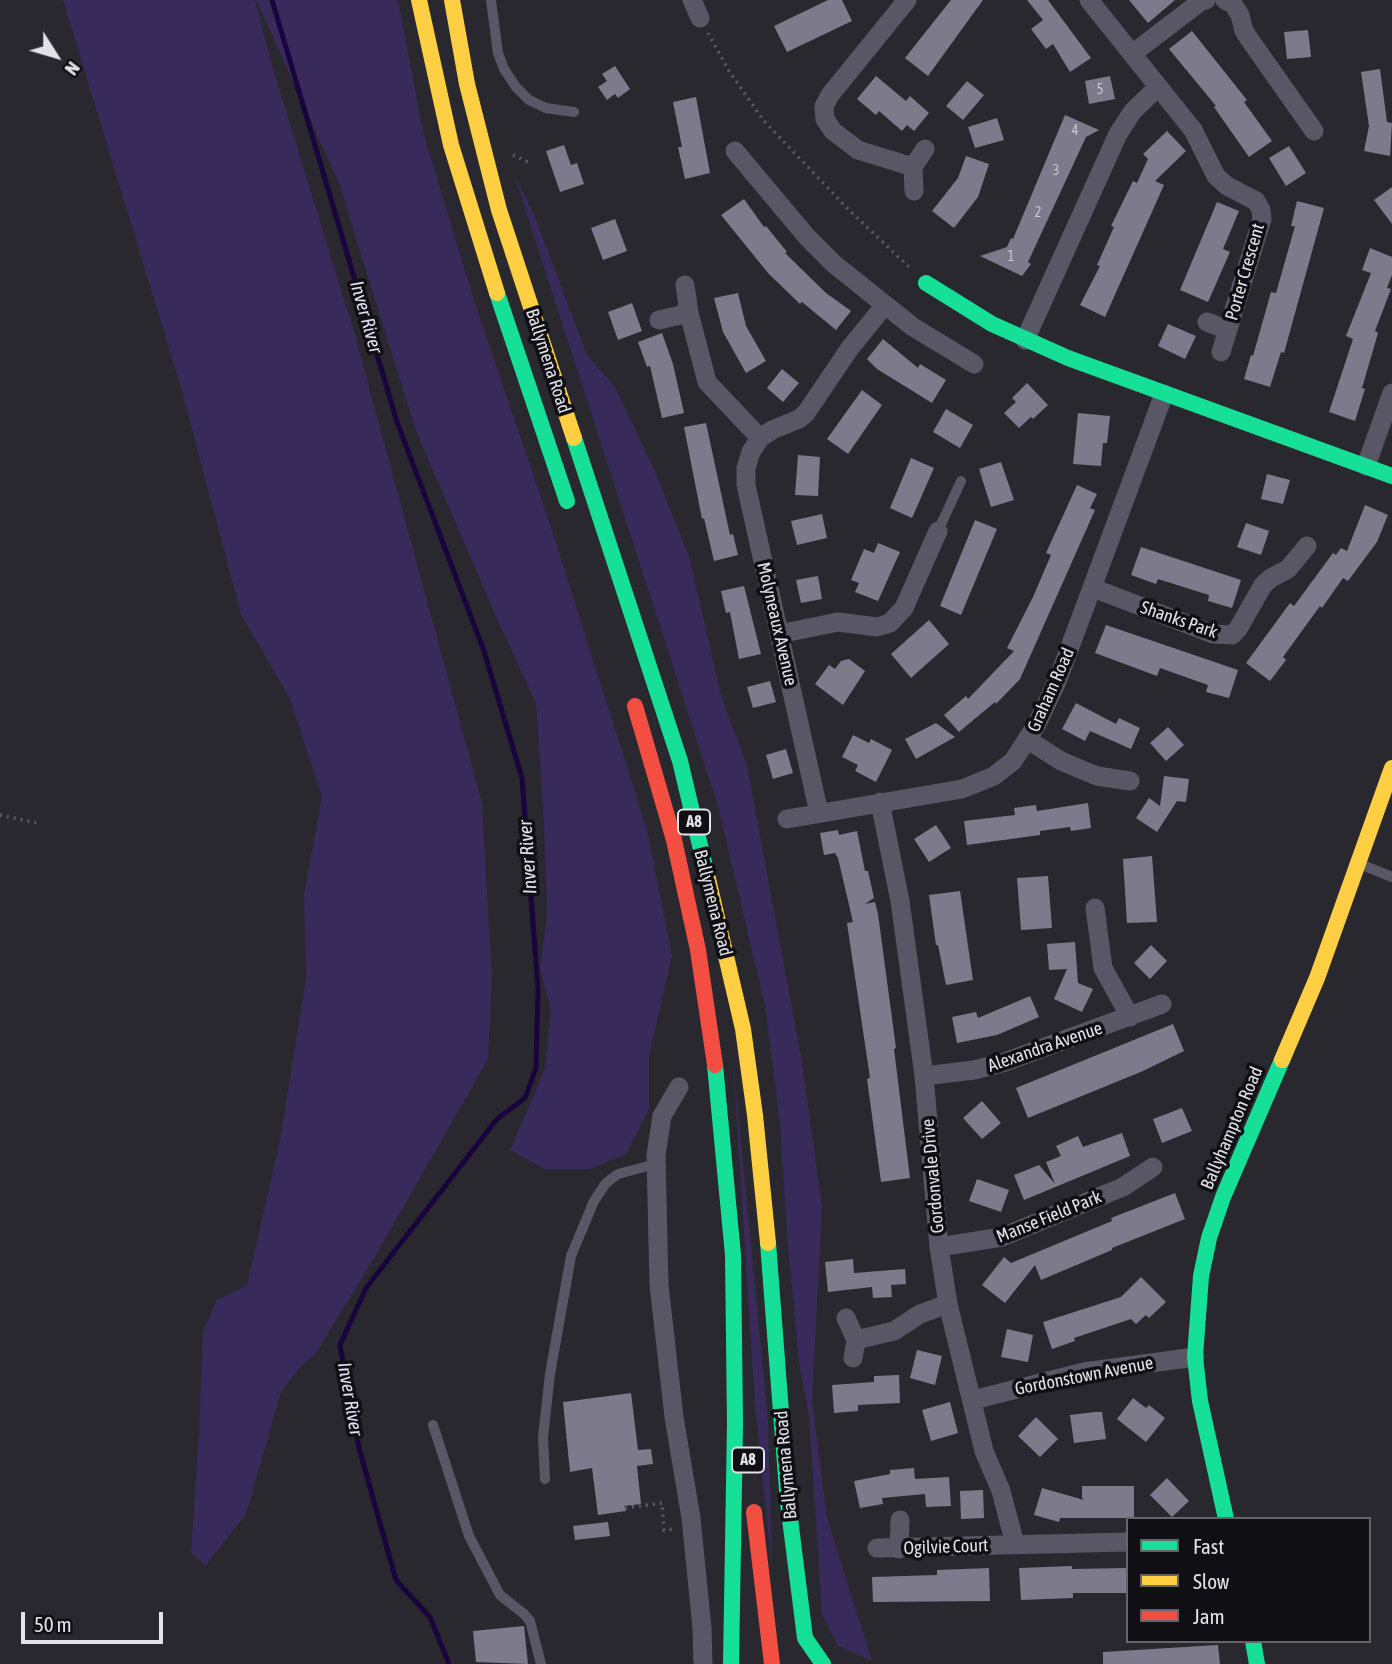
<!DOCTYPE html>
<style>
body{margin:0}
#map{position:relative;width:1392px;height:1664px;overflow:hidden;background:#29282e;font-family:"Asap Condensed",sans-serif}
canvas{display:block}
.legend{position:absolute;left:1126px;top:1517px;width:245px;height:126px;box-sizing:border-box;background:#101014;border:2px solid #646469;margin:0;padding:9px 12px;list-style:none;font-size:21px;color:#e3e2e8}
.legend li{display:flex;align-items:center;gap:14px;height:35px}
.legend b{width:35px;border:2px solid #646469}
.north{position:absolute;left:21px;top:21px;width:70px;height:70px;-webkit-text-stroke:5px #101014;paint-order:stroke;rotate:127deg;font-size:19px;font-weight:700;line-height:28px;text-align:center;color:#e3e2e8}
.north::after{content:'';display:block;margin:auto;width:24px;height:32px;background:#e3e2e8;clip-path:polygon(50% 0,100% 100%,50% 72%,0 100%)}
.scale{position:absolute;left:21px;top:1612px;width:142px;height:32px;box-sizing:border-box;border:4px solid #e3e2e8;border-top:0;padding-left:9px;font-size:21px;line-height:24px;white-space:nowrap;color:#e3e2e8;-webkit-text-stroke:5px #101014;paint-order:stroke}
</style>
<div id="map">
<canvas width="1392" height="1664"></canvas>
<ul class="legend">
<li><b style="height:9px;background:#16e098"></b>Fast</li>
<li><b style="height:9px;background:#ffcf43"></b>Slow</li>
<li><b style="height:9px;background:#f24e42"></b>Jam</li>
</ul>
<div class="north">N</div>
<div class="scale">50 m</div>
</div>
<script>
const ctx = document.querySelector('canvas').getContext('2d');
ctx.lineJoin = 'round';
function fillPath(path, color) {
  ctx.fillStyle = color;
  ctx.fill(path, 'evenodd');
}
function shape(rows) {
  const path = new Path2D();
  for (const r of rows) {
    path.moveTo(r[0], r[1]);
    for (let i = 2; i < r.length; i += 2) path.lineTo(r[i], r[i + 1]);
  }
  return path;
}
function trace(path, color, width, dash) {
  ctx.strokeStyle = color;
  ctx.lineWidth = width;
  ctx.lineCap = dash ? 'butt' : 'round';
  ctx.setLineDash(dash || []);
  ctx.stroke(path);
}
function label(font, color, halo, rows, align = 'center') {
  ctx.font = font + ' "Asap Condensed",sans-serif';
  ctx.lineWidth = 7;
  ctx.setLineDash([]);
  ctx.textBaseline = 'middle';
  ctx.strokeStyle = halo;
  ctx.fillStyle = color;
  for (const [text, x, y, turn = 0] of rows) {
    ctx.save();
    ctx.translate(x, y);
    ctx.rotate((+turn || 0) * Math.PI / 180);
    ctx.textAlign = isNaN(turn) ? turn : align;
    if (halo) ctx.strokeText(text, 0, 0);
    ctx.fillText(text, 0, 0);
    ctx.restore();
  }
}
fillPath(shape([
 [63,0,255,0,273,69,354,332,482,803,492,978,488,1059,374,1258,316,1353,302,1365,281,1392,246,1514,205,1566,191,1552,199,1432,203,1332,217,1300,247,1285,280,1141,306,979,304,895,322,797,289,697,241,614,182,391],
 [256,0,398,0,423,132,475,304,548,518,647,830,672,956,649,1055,649,1109,626,1154,590,1169,544,1169,510,1150,545,1069,551,1010,540,967,547,918,544,822,536,703,494,612,416,431,339,183],
 [514,174,535,217,587,355,615,387,657,476,689,556,721,695,747,766,802,1062,822,1207,812,1401,827,1518,872,1661,838,1646,822,1614,809,1416,799,1362,787,1235,780,1123,765,1005,718,806],
 [733,1059,768,1420,772,1568,755,1404]
]), '#382b5b');
trace(shape([
 [272,0,397,422,484,651,522,778,538,989,536,1068,525,1098,497,1119,366,1288,340,1345,359,1448,396,1580,430,1617,449,1664]
]), '#1a043e', 5);
fillPath(shape([
 [828,0,842,0,852,21,787,52,774,26],
 [951,0,983,0,928,76,905,58],
 [1027,0,1048,0,1091,58,1070,72,1053,44,1046,49,1031,29,1043,20],
 [1129,0,1175,0,1148,23],
 [1308,30,1311,57,1287,59,1284,32],
 [1192,31,1247,100,1244,102,1272,141,1249,157,1214,107,1216,106,1169,49],
 [615,66,630,89,618,98,615,94,607,100,598,87,607,81,602,74],
 [1380,69,1387,122,1392,123,1390,156,1364,151,1369,126,1361,72],
 [876,76,906,101,910,96,929,113,914,131,907,125,902,131,879,111,876,115,857,99],
 [1110,76,1115,99,1089,104,1085,81],
 [967,81,984,95,963,120,946,106],
 [696,97,710,173,685,179,678,147,682,147,673,102],
 [1065,115,1099,130,1086,137,1028,262,1031,264,1022,276,980,256,1007,247,1011,238,1013,239],
 [997,118,1004,140,975,148,968,127],
 [1167,131,1186,151,1155,181,1164,185,1105,317,1080,305,1100,266,1097,265,1114,227,1111,226,1133,181,1137,183,1148,159,1143,154],
 [564,145,571,165,577,163,584,184,560,192,546,151],
 [1289,146,1306,173,1286,186,1269,158],
 [966,156,989,164,978,197,954,228,932,211,958,178],
 [1392,187,1392,224,1374,200],
 [744,199,764,227,766,226,787,252,785,253,826,293,851,311,836,330,802,302,800,304,768,273,721,215],
 [1297,201,1324,208,1284,353,1281,352,1270,387,1244,379,1251,355,1253,356,1271,292,1276,293,1295,226,1291,226],
 [1217,202,1239,211,1223,249,1230,252,1208,302,1180,290],
 [615,219,627,251,603,260,591,228],
 [1370,248,1392,257,1392,275,1387,288,1391,289,1375,331,1378,333,1362,388,1365,389,1355,421,1329,412,1353,339,1346,336,1371,273,1362,270],
 [738,293,746,326,766,361,746,373,723,332,714,298],
 [632,303,642,331,618,340,608,312],
 [1168,324,1196,336,1185,359,1158,346],
 [662,333,673,364,684,413,662,418,650,366,647,367,638,342],
 [883,339,918,368,920,364,946,380,932,403,877,369,867,359],
 [782,369,799,383,783,402,767,388],
 [1027,383,1048,405,1033,419,1031,417,1019,428,1004,413,1016,402,1012,398],
 [862,390,882,405,848,454,827,439],
 [946,409,973,425,960,448,933,432],
 [1078,413,1110,416,1107,443,1103,443,1101,466,1073,464],
 [706,423,730,535,733,534,738,555,714,561,704,518,702,519,684,427],
 [798,455,820,457,818,496,795,495],
 [911,458,934,468,912,518,890,508],
 [1001,462,1014,500,991,507,979,469],
 [1267,474,1290,480,1283,504,1261,499],
 [1077,485,1097,494,1090,508,1095,510,1020,679,996,704,995,702,959,732,944,715,966,696,968,699,1014,651,1007,648,1033,597,1051,555,1046,553],
 [1365,505,1388,515,1377,542,1348,581,1343,578,1322,608,1320,606,1283,657,1286,660,1270,681,1246,663,1290,603,1294,606,1333,553,1336,555,1341,548,1347,551],
 [822,514,827,538,797,545,791,521],
 [975,520,997,529,961,615,940,606],
 [1246,523,1269,531,1261,555,1237,547],
 [878,543,900,552,878,601,855,592,859,583,851,580,864,549,874,553],
 [1141,547,1241,580,1232,608,1208,601,1209,595,1158,579,1156,584,1131,575],
 [818,576,822,599,801,603,796,580],
 [744,586,761,654,739,659,730,612,726,613,721,591],
 [929,620,949,644,911,678,891,654],
 [1106,625,1238,670,1229,698,1206,692,1208,685,1160,668,1157,676,1095,653],
 [849,659,865,671,843,705,815,684,829,665,835,669,841,661],
 [770,681,776,702,753,708,747,687],
 [1076,703,1116,724,1119,718,1140,728,1131,749,1090,731,1085,741,1062,729],
 [936,723,955,737,916,759,905,739],
 [1168,727,1184,745,1166,761,1150,743],
 [853,735,869,743,871,739,892,750,876,782,855,771,858,765,842,757],
 [786,749,793,773,773,779,766,755],
 [1164,776,1189,779,1186,802,1177,801,1157,832,1136,818,1149,798,1160,806],
 [1088,803,1091,828,1071,831,1070,827,1040,831,1040,835,967,845,964,821,1015,815,1014,808,1036,805,1037,811],
 [936,825,951,848,929,862,914,839],
 [838,830,839,835,857,831,865,871,868,871,874,898,865,904,875,902,878,914,896,1048,894,1049,910,1178,881,1182,867,1079,870,1078,847,923,853,922,838,858,835,853,824,855,820,833],
 [1152,856,1157,922,1127,923,1123,859],
 [1048,876,1052,928,1021,930,1017,878],
 [960,891,973,980,946,985,938,945,936,945,929,895],
 [1075,942,1078,983,1093,989,1082,1012,1054,999,1067,969,1049,970,1047,944],
 [1151,945,1167,961,1150,979,1134,963],
 [1030,996,1039,1017,997,1035,957,1043,952,1017,976,1012,978,1018],
 [1173,1024,1184,1051,1143,1071,1028,1118,1016,1088],
 [982,1101,1001,1123,982,1139,963,1118],
 [1182,1108,1192,1131,1162,1143,1153,1119],
 [1122,1133,1130,1156,1024,1200,1014,1175,1039,1165,1055,1184,1046,1162,1061,1156,1056,1146,1078,1136,1083,1147],
 [977,1179,1009,1190,1001,1212,969,1201],
 [1175,1193,1185,1219,1112,1248,1112,1250,1041,1280,1035,1265,1005,1303,982,1285,1004,1257,1011,1263,1112,1221,1111,1218],
 [853,1259,854,1273,905,1269,906,1284,891,1285,892,1297,873,1298,872,1287,828,1292,825,1262],
 [1141,1277,1166,1302,1149,1318,1146,1315,1136,1324,1131,1319,1074,1338,1075,1341,1052,1349,1043,1322,1121,1297],
 [1007,1329,1033,1335,1028,1362,1001,1357],
 [917,1350,942,1356,935,1385,910,1378],
 [899,1375,900,1403,858,1405,858,1411,834,1413,832,1385,874,1382,874,1376],
 [631,1393,638,1450,651,1449,653,1464,637,1466,641,1504,624,1506,626,1511,598,1515,592,1468,570,1472,563,1402],
 [1133,1398,1146,1408,1149,1405,1165,1418,1146,1442,1117,1419],
 [950,1402,958,1433,931,1441,922,1410],
 [1095,1412,1102,1412,1106,1439,1074,1443,1070,1415],
 [1036,1417,1058,1439,1040,1457,1018,1436],
 [914,1468,915,1479,949,1477,951,1506,926,1507,925,1494,882,1498,883,1504,860,1508,854,1481,890,1474,890,1470],
 [1167,1478,1189,1501,1172,1517,1150,1495],
 [1082,1486,1134,1486,1134,1518,1060,1518,1059,1522,1034,1515,1042,1488,1084,1500,1082,1498],
 [983,1490,984,1518,961,1519,960,1491],
 [608,1522,610,1536,575,1540,573,1526],
 [1072,1566,1072,1569,1126,1568,1126,1593,1073,1593,1073,1598,1021,1600,1019,1568],
 [989,1568,990,1601,873,1602,872,1577,937,1575,937,1570],
 [524,1626,528,1664,476,1662,473,1631],
 [1218,1645,1220,1664,1103,1664,1103,1652]
]), '#7d7a8c');
trace(shape([
 [708,33,729,71,763,120,848,209,909,267],
 [513,155,532,164],
 [0,815,37,823],
 [625,1508,662,1503,664,1530,676,1529]
]), '#5d5b66', 3.5, [2, 5]);
trace(shape([
 [491,0,498,53,504,69,516,87,529,100,546,108,574,112],
 [938,531,961,481],
 [1360,864,1392,877],
 [433,1425,469,1536,500,1595,524,1614,530,1621,541,1664],
 [545,1479,543,1437,550,1374,571,1256,594,1201,606,1183,618,1174,656,1164]
]), '#595765', 10);
trace(shape([
 [692,0,700,18],
 [907,0,830,95,824,106,825,119,833,131,858,150,913,167],
 [1089,0,1193,130,1216,176,1227,186,1256,201,1261,210,1262,219,1221,352],
 [1225,0,1233,4,1240,15,1244,31,1250,40,1314,131],
 [1132,54,1200,2,1206,0],
 [735,151,807,237,834,264,913,327,974,364],
 [914,191,913,167,925,149],
 [685,285,689,313,707,382,760,438],
 [659,320,689,313],
 [1207,322,1228,330],
 [1025,340,1118,134,1133,111,1157,88],
 [1366,466,1392,393],
 [1093,588,1213,634,1232,635,1238,629,1263,585,1271,578,1288,569,1307,546],
 [779,634,838,622,877,627,890,623,904,608,938,531],
 [1028,740,1061,761,1097,776,1130,781],
 [880,802,900,901,924,1076,939,1247,948,1304,984,1451,1001,1491,1015,1544],
 [819,813,746,485,746,468,751,452,760,438,772,430,799,419,806,413,850,348,885,305],
 [787,819,962,789,994,776,1013,761,1037,724,1058,679,1164,394],
 [1095,908,1103,968,1130,1017],
 [924,1076,974,1070,1005,1062,1162,1004],
 [679,1087,662,1116,656,1155,659,1285,674,1417,691,1518,702,1628,703,1664],
 [939,1247,1002,1237,1123,1187,1153,1167],
 [846,1318,856,1340,853,1358],
 [856,1340,894,1331,920,1314,948,1304],
 [973,1400,1084,1372,1195,1357],
 [877,1548,1128,1542],
 [899,1549,900,1520]
]), '#595765', 19);
trace(shape([
 [926,283,992,324,1068,358,1392,476],
 [497,293,567,501],
 [574,438,680,761,708,879],
 [715,1065,733,1255,735,1424,731,1664],
 [768,1243,788,1503,805,1638,823,1664],
 [1226,1519,1200,1401,1195,1357,1201,1276,1209,1238,1223,1197,1282,1060],
 [1253,1641,1257,1664]
]), '#16e098', 16);
trace(shape([
 [419,0,451,145,497,293],
 [452,0,467,84,499,210,574,438],
 [708,879,743,1029,755,1115,768,1243],
 [1282,1060,1317,978,1392,768]
]), '#ffcf43', 16);
trace(shape([
 [635,706,674,840,698,950,715,1065],
 [754,1512,772,1664]
]), '#f24e42', 16);
label('14px', '#cac8d1', null, [
 ["5",1100,90],
 ["4",1075,131],
 ["3",1056,171],
 ["2",1038,213],
 ["1",1011,257]
]);
for (const [x, y, w] of [
 [694,822,32],
 [748,1460,32]
]) {
  const box = new Path2D();
  box.roundRect(x - w / 2, y - 12.5, w, 25, 5);
  ctx.fillStyle = '#101014';
  ctx.fill(box);
  trace(box, '#e3e2e8', 2);
}
label('bold 16px', '#e3e2e8', null, [
 ["A8",694,822],
 ["A8",748,1460]
]);
label('18px', '#e3e2e8', '#101014', [
 ["Porter Crescent",1245,272,-74],
 ["Ballymena Road",548,361,72],
 ["Shanks Park",1179,620,19],
 ["Molyneaux Avenue",777,624,77],
 ["Graham Road",1051,690,-66],
 ["Ballymena Road",713,903,76],
 ["Alexandra Avenue",1045,1047,-19],
 ["Ballyhampton Road",1232,1128,-67],
 ["Gordonvale Drive",933,1176,-95],
 ["Manse Field Park",1049,1217,-22],
 ["Gordonstown Avenue",1084,1376,-11],
 ["Ballymena Road",786,1465,-95],
 ["Ogilvie Court",946,1547,-2]
]);
label('italic 19px', '#e3e0f5', '#101014', [
 ["Inver River",366,317,74],
 ["Inver River",528,857,-94],
 ["Inver River",350,1399,80]
]);
</script>
